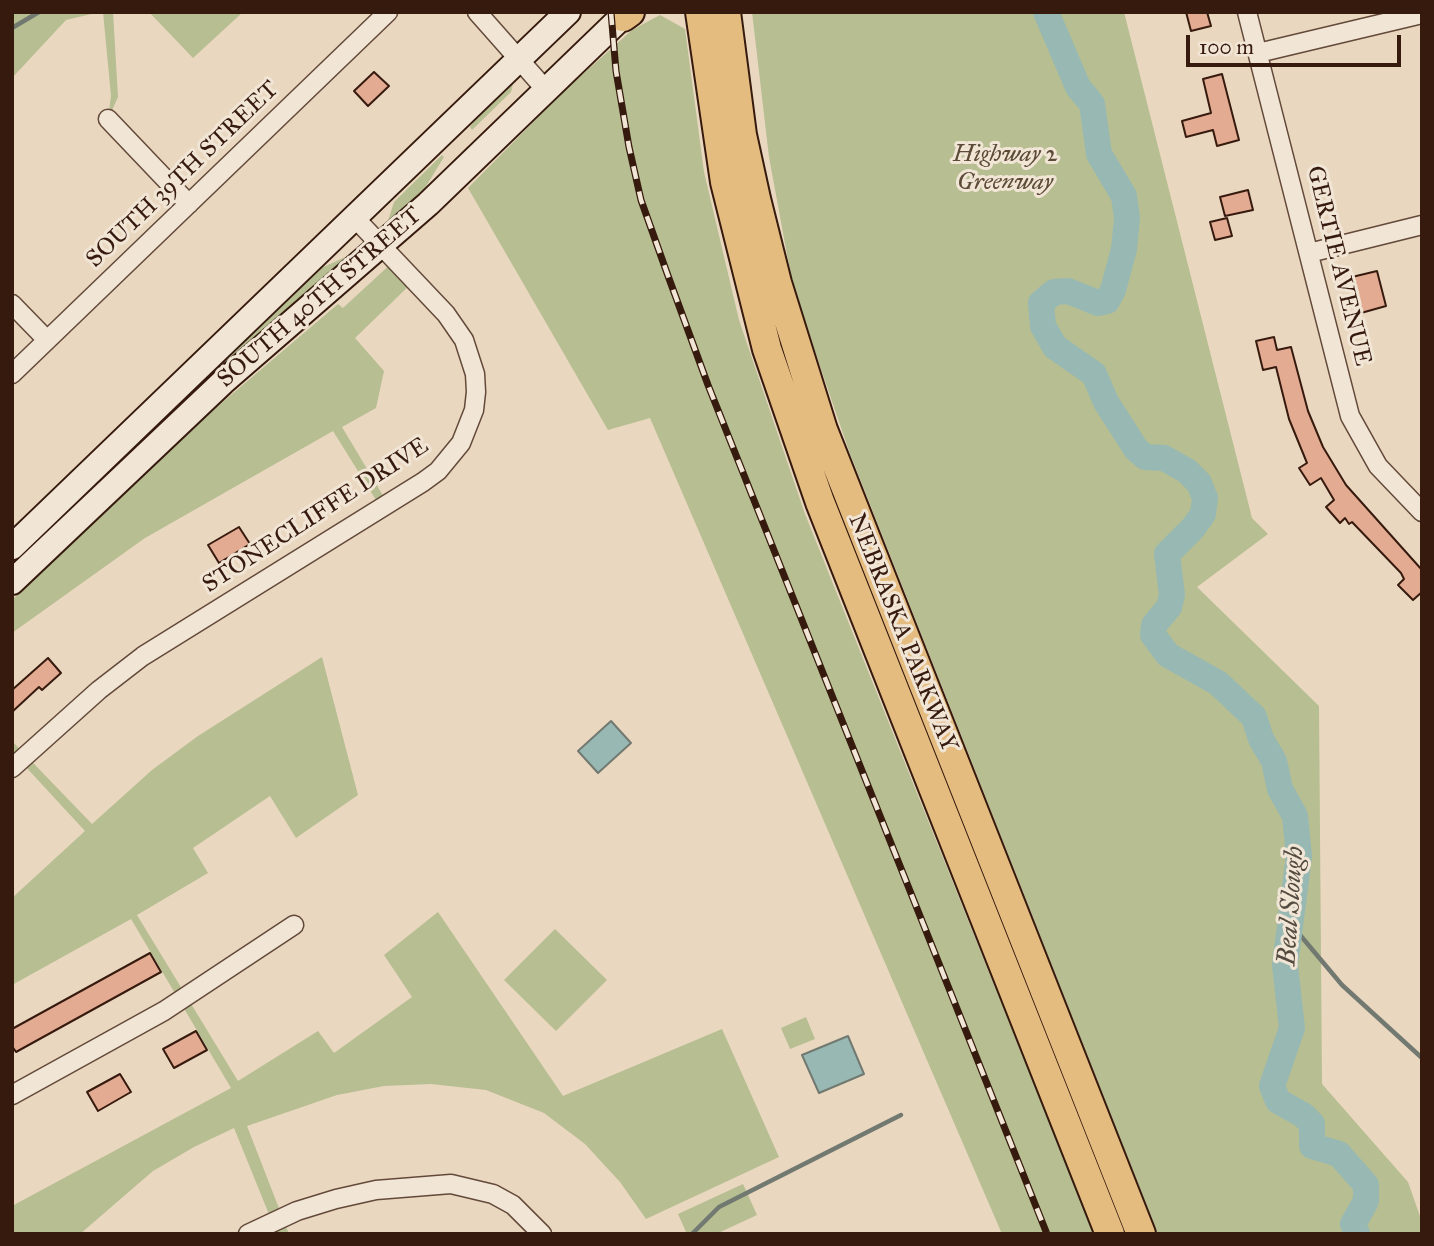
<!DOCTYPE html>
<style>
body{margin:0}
#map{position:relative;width:1434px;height:1246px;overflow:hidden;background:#ead7bf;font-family:"IM FELL Great Primer",serif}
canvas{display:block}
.frame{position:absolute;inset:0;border:14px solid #361a0e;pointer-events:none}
.scale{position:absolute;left:1186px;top:35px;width:215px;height:32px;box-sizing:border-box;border:4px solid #361a0e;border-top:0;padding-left:9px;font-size:21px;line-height:24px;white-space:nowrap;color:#361a0e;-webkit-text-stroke:5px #f1e5d5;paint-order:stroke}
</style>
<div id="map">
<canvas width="1434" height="1246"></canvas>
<div class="frame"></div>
<div class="scale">100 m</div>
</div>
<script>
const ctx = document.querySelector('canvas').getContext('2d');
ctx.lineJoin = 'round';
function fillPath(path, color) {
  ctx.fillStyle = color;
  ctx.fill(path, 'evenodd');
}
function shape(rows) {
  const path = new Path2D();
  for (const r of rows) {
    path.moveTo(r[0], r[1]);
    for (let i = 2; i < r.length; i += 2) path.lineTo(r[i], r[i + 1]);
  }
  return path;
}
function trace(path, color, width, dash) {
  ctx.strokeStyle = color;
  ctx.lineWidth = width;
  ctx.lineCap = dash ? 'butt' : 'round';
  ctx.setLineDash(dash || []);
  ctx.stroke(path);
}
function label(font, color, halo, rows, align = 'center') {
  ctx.font = font + ' "IM FELL Great Primer",serif';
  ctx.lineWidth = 6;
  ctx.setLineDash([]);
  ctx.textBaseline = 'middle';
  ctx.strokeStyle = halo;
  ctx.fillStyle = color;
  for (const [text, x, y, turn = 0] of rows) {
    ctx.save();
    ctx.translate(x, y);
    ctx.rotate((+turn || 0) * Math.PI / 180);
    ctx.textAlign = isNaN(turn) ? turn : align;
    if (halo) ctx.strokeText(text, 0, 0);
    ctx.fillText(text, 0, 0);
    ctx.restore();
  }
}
fillPath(shape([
 [12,12,100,12,66,20,12,78],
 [103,12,113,12,118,97,108,119,111,96],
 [149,12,243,12,193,58],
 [752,12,1124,12,1252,518,1268,534,1197,587,1319,706,1322,1084,1408,1182,1422,1222,1422,1234,1158,1234,849,451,793,287,769,157],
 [660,15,685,29,704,172,739,320,805,514,1094,1234,1002,1234,650,418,608,430,468,188,564,91,632,30],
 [513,84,511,92,472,130,470,127,488,103],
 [442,155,444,157,420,196,388,221,394,202],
 [361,250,12,567,12,559,278,304,319,269],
 [395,260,414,281,355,338,384,371,376,408,342,427,388,504,381,508,333,431,145,538,12,633,12,600,211,412,338,304,343,308],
 [322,657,358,795,296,838,270,796,193,848,208,873,137,915,238,1081,318,1031,334,1053,412,997,384,955,438,912,563,1096,722,1029,779,1157,646,1219,620,1182,585,1144,544,1113,486,1090,431,1084,384,1086,337,1095,247,1126,289,1234,277,1234,234,1128,194,1147,153,1171,80,1234,12,1234,12,1206,231,1088,131,919,12,985,12,898,85,831,12,752,12,741,92,824,152,770,198,736],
 [555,929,607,980,556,1031,504,980],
 [806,1017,815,1039,790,1049,781,1028],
 [743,1184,757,1215,716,1234,687,1234,678,1214]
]), '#b6be92');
const water = shape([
 [611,721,631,743,598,773,578,751,611,721],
 [848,1036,864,1074,819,1093,802,1055,848,1036]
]);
fillPath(water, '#98b9b3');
trace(water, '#717971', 2);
trace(shape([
 [12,28,39,12],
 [1290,923,1342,985,1422,1058],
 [692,1234,719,1207,901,1115]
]), '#717971', 4.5);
trace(shape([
 [1046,12,1078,87,1092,104,1099,154,1124,196,1127,218,1124,249,1113,290,1107,301,1098,303,1068,291,1054,292,1041,303,1043,326,1055,347,1094,374,1106,402,1136,449,1145,457,1164,458,1187,471,1199,483,1205,498,1203,514,1193,528,1167,554,1172,595,1169,607,1154,625,1153,635,1168,655,1218,683,1254,717,1261,739,1274,761,1280,789,1295,816,1299,856,1285,965,1292,1028,1272,1086,1278,1101,1303,1115,1312,1124,1312,1146,1339,1154,1366,1185,1366,1201,1353,1224,1357,1234]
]), '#98b9b3', 26);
const building = shape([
 [1186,12,1207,12,1211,26,1191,31,1186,12],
 [374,72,389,86,368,106,354,91,374,72],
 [1222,74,1239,140,1217,146,1213,130,1186,137,1182,121,1211,113,1203,79,1222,74],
 [1248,190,1253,210,1225,216,1220,197,1248,190],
 [1227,218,1232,236,1215,240,1210,222,1227,218],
 [1377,271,1386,306,1361,313,1352,277,1377,271],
 [1274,337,1277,350,1291,347,1308,411,1323,447,1346,485,1422,570,1422,592,1413,600,1398,585,1404,579,1401,573,1352,522,1349,524,1345,518,1340,523,1326,507,1334,500,1321,478,1310,485,1299,468,1307,463,1289,419,1276,367,1263,370,1256,341,1274,337],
 [239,527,250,544,219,563,208,545,239,527],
 [48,658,61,673,42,690,39,687,12,712,12,690,48,658],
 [150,953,161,972,16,1052,12,1046,12,1029,150,953],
 [196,1031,207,1050,174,1068,163,1049,196,1031],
 [120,1074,131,1092,98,1111,87,1092,120,1074]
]);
fillPath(building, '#e3ab92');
trace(building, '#361a0e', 2);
const minor = shape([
 [477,12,546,90],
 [1247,12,1350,416,1378,466,1422,512],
 [1258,53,1422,14],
 [108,119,189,204],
 [1309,253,1422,225],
 [12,304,47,340],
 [12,374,388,12],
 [12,768,99,690,143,656,423,482,438,471,461,443,474,410,476,392,475,374,464,340,446,314,354,217],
 [12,1095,164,1011,294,925],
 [248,1234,297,1211,336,1199,376,1190,451,1184,493,1194,513,1205,542,1234]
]);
const secondary = shape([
 [12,547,568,12],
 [12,582,223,382,428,204,627,12]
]);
const primary = shape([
 [700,12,725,182,767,349,820,502,1110,1234],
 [726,12,742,135,756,199,777,283,823,430,1141,1234],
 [623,17,630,12]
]);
trace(minor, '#63493a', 21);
trace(secondary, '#361a0e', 28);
trace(primary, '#361a0e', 32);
trace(minor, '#f1e5d5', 18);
trace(secondary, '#f1e5d5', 24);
trace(primary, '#e5bc80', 28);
const rail = shape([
 [611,12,616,71,629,147,641,200,667,273,708,385,1047,1234]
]);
trace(rail, '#361a0e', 7);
trace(rail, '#f1e5d5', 4.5, [13]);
label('italic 24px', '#5c4b36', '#f1e5d5', [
 ["Highway 2",1005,155],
 ["Greenway",1005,183]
]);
label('24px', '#361a0e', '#f1e5d5', [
 ["SOUTH 39TH STREET",183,175,-44],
 ["GERTIE AVENUE",1338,266,76],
 ["SOUTH 40TH STREET",320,298,-41],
 ["STONECLIFFE DRIVE",316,516,-33],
 ["NEBRASKA PARKWAY",902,633,68]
]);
label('italic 26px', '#534a40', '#f1e5d5', [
 ["Beal Slough",1292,906,-86]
]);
</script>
